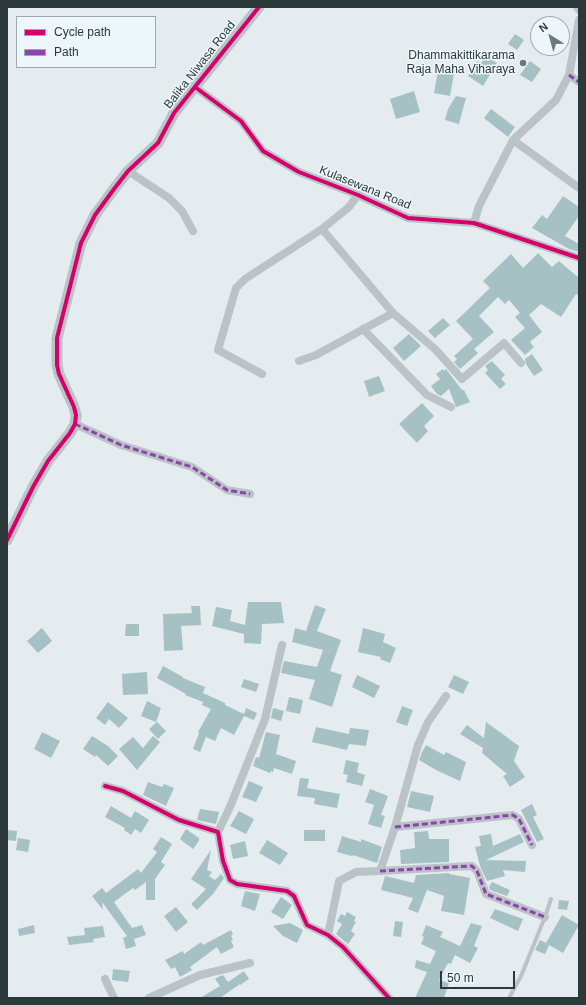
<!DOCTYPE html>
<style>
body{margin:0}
#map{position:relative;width:586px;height:1005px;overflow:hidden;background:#e4ecf0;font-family:Arial,sans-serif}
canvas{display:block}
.frame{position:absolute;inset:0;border:8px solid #2b393b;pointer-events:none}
.legend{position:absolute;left:16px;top:16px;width:140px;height:52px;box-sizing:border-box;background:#edf6fb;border:1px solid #9faaae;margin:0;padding:5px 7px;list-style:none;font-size:12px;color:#2b393b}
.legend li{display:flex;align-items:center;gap:8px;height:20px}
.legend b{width:20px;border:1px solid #9faaae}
.north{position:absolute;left:530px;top:16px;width:40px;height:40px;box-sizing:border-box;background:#edf6fb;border:1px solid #9faaae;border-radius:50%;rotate:323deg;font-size:11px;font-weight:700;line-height:16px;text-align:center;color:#2b393b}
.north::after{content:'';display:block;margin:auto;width:14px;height:18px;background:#6c787a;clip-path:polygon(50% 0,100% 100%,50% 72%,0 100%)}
.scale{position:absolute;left:440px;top:971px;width:75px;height:18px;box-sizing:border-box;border:2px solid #2b393b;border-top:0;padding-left:5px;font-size:12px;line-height:14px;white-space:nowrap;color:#2b393b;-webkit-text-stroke:3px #edf6fb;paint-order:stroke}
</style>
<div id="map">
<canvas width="586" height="1005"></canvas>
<div class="frame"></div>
<ul class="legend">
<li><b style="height:5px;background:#d6006c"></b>Cycle path</li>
<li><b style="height:5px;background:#8e44ad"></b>Path</li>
</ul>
<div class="north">N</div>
<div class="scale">50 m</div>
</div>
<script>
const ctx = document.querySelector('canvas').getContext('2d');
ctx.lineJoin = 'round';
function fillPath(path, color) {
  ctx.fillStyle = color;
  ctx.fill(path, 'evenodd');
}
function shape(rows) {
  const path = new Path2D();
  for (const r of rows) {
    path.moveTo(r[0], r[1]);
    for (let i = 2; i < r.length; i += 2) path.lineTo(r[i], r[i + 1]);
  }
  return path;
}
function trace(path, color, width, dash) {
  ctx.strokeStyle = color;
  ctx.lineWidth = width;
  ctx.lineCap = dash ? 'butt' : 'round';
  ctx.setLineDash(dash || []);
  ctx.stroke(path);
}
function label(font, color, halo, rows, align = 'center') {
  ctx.font = font + ' Arial,sans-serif';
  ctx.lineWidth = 3;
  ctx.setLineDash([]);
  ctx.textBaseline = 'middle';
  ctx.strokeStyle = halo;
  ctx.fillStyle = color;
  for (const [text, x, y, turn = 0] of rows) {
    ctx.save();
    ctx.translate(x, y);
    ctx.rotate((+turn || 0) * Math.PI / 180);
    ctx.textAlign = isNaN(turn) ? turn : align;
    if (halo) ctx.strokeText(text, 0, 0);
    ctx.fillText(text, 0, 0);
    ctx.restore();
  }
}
fillPath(shape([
 [515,34,524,40,517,50,508,44],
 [486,56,497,63,483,86,468,76,477,61,481,63],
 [530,61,541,69,532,82,520,75],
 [438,71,454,74,450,96,434,93],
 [414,91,420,112,396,119,390,99],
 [456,96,466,98,459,124,445,120,448,109],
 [491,109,515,127,508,137,484,118],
 [563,196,579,207,579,216,565,236,579,244,579,252,569,249,532,228,542,215,547,219],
 [538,253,552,267,559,261,579,278,579,296,576,294,561,317,541,304,529,315,542,332,530,342,534,347,525,355,511,340,525,328,515,317,520,313,509,300,505,304,498,297,479,316,494,332,474,349,478,353,460,369,454,362,457,359,454,356,473,339,456,321,490,288,483,281,511,254,523,268],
 [443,318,450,325,435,338,428,331],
 [409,334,421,346,404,361,393,348],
 [532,354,543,370,534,376,526,364,525,359],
 [492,361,505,375,501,379,506,384,500,389,485,373,488,370,485,366],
 [443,369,444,371,446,369,462,390,464,390,470,402,456,407,449,389,441,396,437,394,431,386,440,379,436,374],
 [379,376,385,391,369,397,364,381],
 [422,403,434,416,424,426,428,431,417,443,399,424],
 [248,602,281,602,284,623,262,624,261,644,244,643,244,634,212,626,216,607,232,610,230,621,245,625],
 [315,605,326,609,317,631,341,640,330,671,342,675,332,707,309,699,315,680,281,673,284,661,317,667,323,650,292,642,295,628,306,631],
 [191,606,200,606,201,625,181,626,183,650,164,651,163,614,192,613],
 [126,624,139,624,139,636,125,636],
 [42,628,52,641,38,653,27,641],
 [363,628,385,634,383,642,396,648,390,663,380,659,381,657,358,652],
 [163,666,183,677,183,678,205,687,203,693,225,703,225,705,244,714,246,708,257,713,254,720,244,716,234,735,221,728,215,741,206,737,200,752,193,749,199,733,198,732,211,709,202,705,203,702,185,695,186,694,157,678],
 [147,672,148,694,123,695,122,674],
 [357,675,380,686,374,698,352,687],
 [454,675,469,682,463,694,448,687],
 [244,679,259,684,256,692,241,687],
 [289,697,303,700,300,714,286,711],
 [147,701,161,708,156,722,141,716],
 [108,702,128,718,119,728,109,719,105,725,96,718],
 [402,706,413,710,407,726,396,722],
 [273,708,284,711,281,721,271,718],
 [157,722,166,731,158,739,149,729],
 [486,722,519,746,514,761,525,777,510,787,503,776,507,774,482,753,483,748,460,734,467,725,484,738],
 [316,727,349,734,350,728,369,730,366,746,349,744,347,750,312,742],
 [42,732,60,741,51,758,34,749],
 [266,732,280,735,276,754,296,761,292,774,274,768,273,772,271,771,270,773,253,766,256,757,259,758],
 [92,736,108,746,118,756,108,766,96,755,95,757,83,749],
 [153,736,160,742,137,770,119,749,133,737,143,748],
 [426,745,444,755,446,752,466,762,460,781,436,770,419,760,422,752],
 [346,760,359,763,357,772,365,775,362,786,346,782,348,775,343,774],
 [300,778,309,779,307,788,340,794,337,808,314,804,315,798,297,796],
 [249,781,263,787,256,802,242,797],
 [148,782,162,787,164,784,174,788,166,806,143,795],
 [370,789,388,796,381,815,385,816,381,828,368,824,374,805,365,802],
 [411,791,434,796,430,812,407,807],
 [532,804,537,815,533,817,544,839,537,842,521,810],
 [111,806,131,818,135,811,149,820,141,833,135,829,131,835,124,830,125,828,105,817],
 [200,809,219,812,216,824,197,820],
 [239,811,254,819,246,834,230,826],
 [186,829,199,838,199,841,193,849,180,839],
 [7,830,17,831,16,841,7,840],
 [304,830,325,830,325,841,304,841],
 [428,831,429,839,449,839,449,862,401,864,400,850,415,848,414,832],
 [491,834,493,846,520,834,524,842,486,860,526,861,525,872,503,870,505,876,487,881,480,866,475,847,481,846,479,836],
 [342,836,361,842,361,839,382,847,377,863,353,855,352,856,337,852],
 [161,837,172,844,161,862,165,865,155,879,155,900,146,900,146,882,135,890,133,888,114,902,132,928,142,925,146,935,134,939,136,946,126,949,123,938,127,936,102,902,103,910,92,896,102,888,106,893,138,869,141,873,157,852,153,849],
 [18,838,30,840,28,852,16,850],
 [267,840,288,853,280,865,259,853],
 [245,841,248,856,233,859,230,845],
 [211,850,207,870,212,872,209,876,215,880,221,874,224,878,213,894,197,910,191,904,206,889,191,879],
 [449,873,449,874,470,878,464,915,441,911,444,896,427,890,418,913,408,909,413,898,381,890,385,876,414,883,416,875],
 [492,882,510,890,507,896,490,890,489,887],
 [245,891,260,894,255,911,241,906],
 [281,897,292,905,283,919,271,912],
 [559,900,569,901,567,910,558,909],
 [176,907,188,922,176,932,164,916],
 [495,909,523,919,518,931,490,918],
 [347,912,356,917,354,921,356,922,351,931,355,934,348,944,336,934,342,924,337,921,341,914,345,916],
 [562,915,579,925,563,953,549,945,545,954,535,950,540,940,546,943],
 [395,921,403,922,401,937,393,936],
 [290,923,303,930,297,943,283,936,273,926],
 [471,923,482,926,474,946,478,948,470,963,455,955,451,964,448,963,439,980,449,983,444,998,415,998,427,972,415,968,416,960,430,964,436,951,421,944,424,937,422,936,426,925,443,932,440,937,460,946],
 [34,925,35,933,19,936,18,929],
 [103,926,105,937,93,939,94,942,69,945,67,937,85,935,84,928],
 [231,930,233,934,231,936,233,940,231,941,234,947,221,954,217,947,190,967,192,970,180,977,175,967,171,969,165,960,183,951,184,954,201,942,203,945],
 [113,969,130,971,128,982,112,980],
 [244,971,249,979,240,985,240,984,220,998,200,998,220,986,215,979,220,976,223,975,228,982]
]), '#a6c1c4');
trace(shape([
 [509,998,521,976,545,917,551,899]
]), '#bac3c6', 4);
trace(shape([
 [577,7,579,10],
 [569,75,579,82],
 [195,87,241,121,263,151,299,172,358,195,408,218,474,223,579,258],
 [513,140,579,188],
 [128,171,169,198,182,211,193,231],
 [474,223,479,206,513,140,556,100,569,75,579,20],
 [322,229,393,313,436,350,462,379,504,343,521,363],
 [363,329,427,395,451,407],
 [299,361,316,355,393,313],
 [262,374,218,350,236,288,245,279,322,229,349,207,358,195],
 [75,424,121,445,192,467,227,490,250,494],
 [105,786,123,791,179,820,218,832,223,861,230,880,237,884,287,891,294,896,307,925,328,935,343,947,389,998],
 [395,827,513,815,519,819,532,845],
 [218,832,230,807,265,719,282,645],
 [380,871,472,866,477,871,486,894,545,917],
 [328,935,339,881,356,872,380,871,395,827,418,745,428,722,446,696],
 [105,979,114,998],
 [149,998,200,975,250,963]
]), '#bac3c6', 8);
trace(shape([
 [7,540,33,487,48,461,70,433,75,424,76,415,74,407,59,374,57,365,57,338,81,243,95,215,114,189,128,171,158,143,174,113,259,7]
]), '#bac3c6', 11);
trace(shape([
 [569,75,579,82],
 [75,424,121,445,192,467,227,490,250,494],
 [395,827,513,815,519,819,532,845],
 [380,871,472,866,477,871,486,894,545,917]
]), '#8e44ad', 3, [6, 3]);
trace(shape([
 [195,87,241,121,263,151,299,172,358,195,408,218,474,223,579,258],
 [7,540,33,487,48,461,70,433,75,424,76,415,74,407,59,374,57,365,57,338,81,243,95,215,114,189,128,171,158,143,174,113,259,7],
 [105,786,123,791,179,820,218,832,223,861,230,880,237,884,287,891,294,896,307,925,328,935,343,947,389,998]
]), '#d6006c', 4);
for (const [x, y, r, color] of [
 [523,63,4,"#6c787a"]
]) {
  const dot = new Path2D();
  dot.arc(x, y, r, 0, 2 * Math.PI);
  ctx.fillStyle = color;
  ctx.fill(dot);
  trace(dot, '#edf6fb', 1.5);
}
label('12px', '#2b393b', '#edf6fb', [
 ["Dhammakittikarama",515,56],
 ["Raja Maha Viharaya",515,70]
], 'right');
label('12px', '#2b393b', '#edf6fb', [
 ["Balika Niwasa Road",200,65,-52],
 ["Kulasewana Road",365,188,22]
]);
</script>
